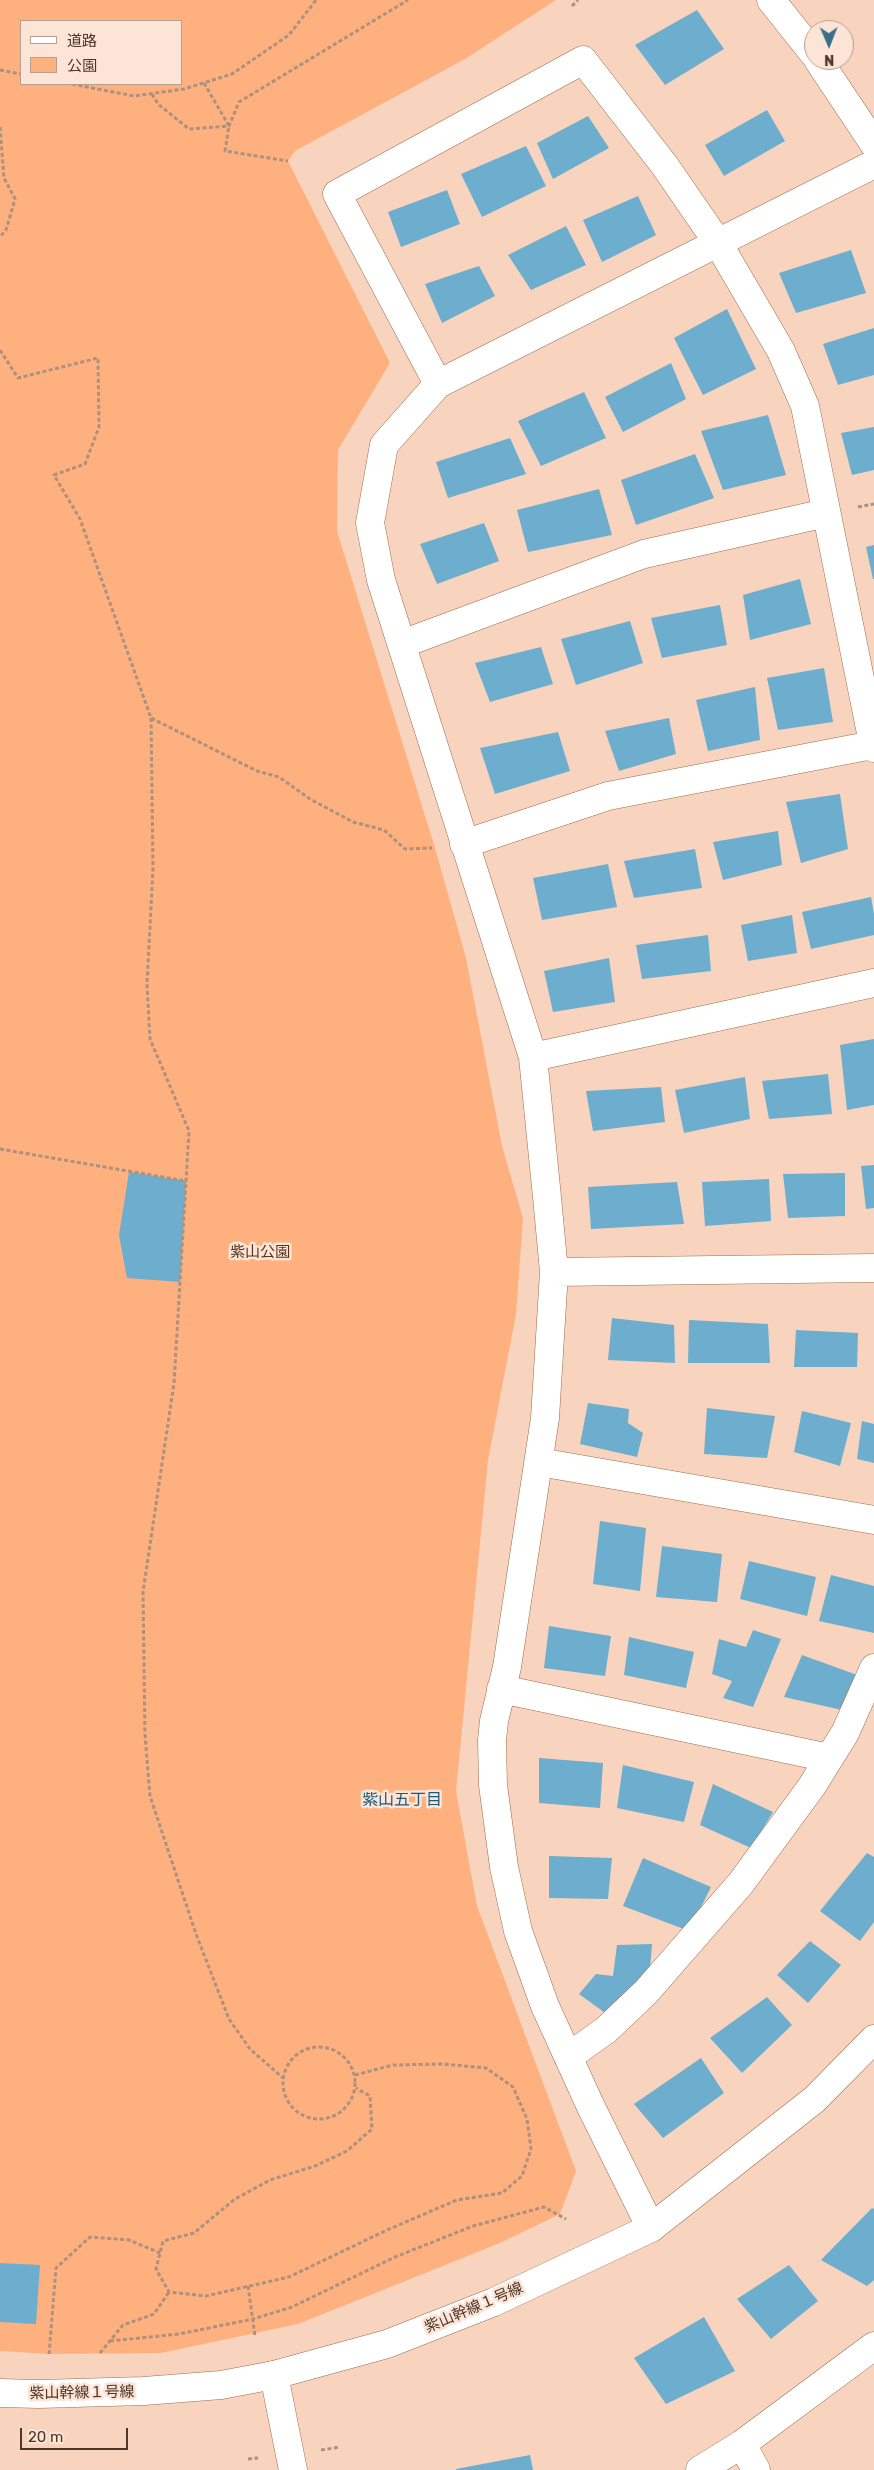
<!DOCTYPE html>
<meta charset="utf-8">
<style>
body{margin:0}
#map{position:relative;width:874px;height:2470px;overflow:hidden;background:#f8d4bf;font-family:Rubik,"Noto Sans JP",sans-serif}
canvas{display:block}
.legend{position:absolute;left:20px;top:20px;width:162px;height:65px;box-sizing:border-box;background:#fce4d6;border:1px solid #b69e90;margin:0;padding:6px 9px;list-style:none;font-size:15px;color:#4d3628}
.legend li{display:flex;align-items:center;gap:10px;height:25px}
.legend b{width:25px;border:1px solid #b69e90}
.north{position:absolute;left:804px;top:20px;width:50px;height:50px;box-sizing:border-box;background:#fce4d6;border:1px solid #b69e90;border-radius:50%;rotate:179deg;font-size:14px;font-weight:700;line-height:20px;text-align:center;color:#4d3628}
.north::after{content:'';display:block;margin:auto;width:18px;height:22px;background:#3a708b;clip-path:polygon(50% 0,100% 100%,50% 72%,0 100%)}
.scale{position:absolute;left:20px;top:2428px;width:108px;height:22px;box-sizing:border-box;border:2px solid #4d3628;border-top:0;padding-left:6px;font-size:15px;line-height:18px;white-space:nowrap;color:#4d3628;-webkit-text-stroke:4px #fce4d6;paint-order:stroke}
</style>
<div id="map">
<canvas width="874" height="2470"></canvas>
<ul class="legend">
<li><b style="height:6px;background:#fff"></b>道路</li>
<li><b style="height:14px;background:#ffb07f"></b>公園</li>
</ul>
<div class="north">N</div>
<div class="scale">20 m</div>
</div>
<script>
const ctx = document.querySelector('canvas').getContext('2d');
ctx.lineJoin = 'round';
function fillPath(path, color) {
  ctx.fillStyle = color;
  ctx.fill(path, 'evenodd');
}
function shape(rows) {
  const path = new Path2D();
  for (const r of rows) {
    if (r.length === 3) {
      path.moveTo(r[0] + r[2], r[1]);
      path.arc(r[0], r[1], r[2], 0, 2 * Math.PI);
      continue;
    }
    path.moveTo(r[0], r[1]);
    for (let i = 2; i < r.length; i += 2) path.lineTo(r[i], r[i + 1]);
  }
  return path;
}
function trace(path, color, width, dash) {
  ctx.strokeStyle = color;
  ctx.lineWidth = width;
  ctx.lineCap = dash ? 'butt' : 'round';
  ctx.setLineDash(dash || []);
  ctx.stroke(path);
}
function label(font, color, halo, rows, align = 'center') {
  ctx.font = font + ' Rubik,"Noto Sans JP",sans-serif';
  ctx.lineWidth = 5;
  ctx.setLineDash([]);
  ctx.textBaseline = 'middle';
  ctx.strokeStyle = halo;
  ctx.fillStyle = color;
  for (const [text, x, y, turn = 0] of rows) {
    ctx.save();
    ctx.translate(x, y);
    ctx.rotate((+turn || 0) * Math.PI / 180);
    ctx.textAlign = isNaN(turn) ? turn : align;
    if (halo) ctx.strokeText(text, 0, 0);
    ctx.fillText(text, 0, 0);
    ctx.restore();
  }
}
fillPath(shape([
 [0,0,556,0,465,59,295,151,288,161,390,363,338,450,337,531,435,848,466,958,502,1146,523,1218,516,1314,488,1460,456,1791,477,1906,576,2171,560,2214,500,2243,298,2324,161,2353,49,2354,0,2351],
 [21,21,181,21,181,84,21,84]
]), '#ffb07f');
fillPath(shape([
 [697,10,724,49,665,85,635,45],
 [767,110,785,141,724,176,705,145],
 [588,116,609,148,553,179,537,143],
 [526,146,546,186,482,217,461,174],
 [447,190,460,224,401,247,388,212],
 [638,196,656,235,602,262,583,220],
 [566,226,586,265,531,290,508,255],
 [851,250,866,293,796,313,779,273],
 [479,266,495,296,442,323,425,284],
 [727,309,756,369,703,395,674,338],
 [874,328,874,375,838,385,823,344],
 [671,363,686,399,623,432,605,397],
 [584,392,606,438,541,466,518,421],
 [768,415,786,475,723,490,701,431],
 [874,427,874,470,852,475,841,433],
 [510,438,526,474,448,498,436,462],
 [695,454,714,498,636,525,621,480],
 [599,489,612,535,528,552,517,510],
 [484,523,499,561,437,584,420,544],
 [874,545,874,579,873,579,866,547],
 [800,579,811,624,750,640,743,595],
 [720,605,727,645,662,658,651,618],
 [630,621,643,663,576,685,561,639],
 [541,647,553,684,490,702,475,663],
 [824,668,833,722,778,730,767,678],
 [755,687,760,740,708,751,696,700],
 [669,718,676,754,619,771,605,731],
 [558,732,570,771,495,794,480,748],
 [840,794,848,849,801,863,786,802],
 [778,831,782,865,723,880,713,842],
 [695,849,702,888,634,898,624,861],
 [608,864,617,907,542,920,533,878],
 [871,897,874,914,874,935,811,949,802,912],
 [792,915,797,953,748,961,741,925],
 [708,935,711,971,642,979,636,945],
 [609,958,615,1002,553,1012,544,971],
 [874,1039,874,1105,847,1110,840,1045],
 [828,1074,832,1114,769,1119,762,1081],
 [745,1077,750,1119,684,1133,675,1090],
 [661,1087,665,1122,593,1131,586,1091],
 [874,1165,874,1208,866,1209,861,1166],
 [129,1172,186,1181,180,1282,127,1278,119,1235],
 [845,1173,845,1216,788,1218,783,1174],
 [769,1179,771,1221,705,1226,702,1182],
 [677,1182,684,1224,591,1229,588,1187],
 [612,1318,674,1325,675,1363,608,1360],
 [689,1320,768,1324,770,1363,688,1363],
 [796,1330,858,1333,857,1367,794,1367],
 [588,1403,629,1409,628,1423,643,1433,637,1457,580,1444],
 [707,1408,775,1416,767,1458,704,1454],
 [802,1411,851,1423,840,1466,794,1452],
 [862,1421,874,1424,874,1463,857,1459],
 [600,1521,646,1528,640,1591,593,1584],
 [662,1546,722,1554,717,1602,656,1597],
 [749,1561,816,1577,807,1616,740,1599],
 [831,1575,874,1586,874,1633,819,1621],
 [549,1626,611,1636,605,1676,544,1668],
 [753,1630,781,1639,753,1707,723,1698,732,1681,712,1674,719,1639,746,1647],
 [629,1637,694,1652,686,1688,624,1675],
 [802,1655,860,1676,842,1710,784,1697],
 [539,1758,603,1763,600,1808,539,1803],
 [623,1765,694,1782,684,1822,617,1808],
 [713,1784,773,1812,751,1848,700,1825],
 [867,1853,874,1857,874,1922,860,1941,820,1911],
 [549,1856,612,1858,608,1899,549,1898],
 [643,1858,711,1887,689,1931,623,1906],
 [810,1941,841,1965,808,2003,777,1975],
 [652,1944,649,1980,608,2015,579,1994,596,1974,613,1976,617,1945],
 [767,1997,792,2025,742,2073,710,2038],
 [701,2058,724,2093,663,2138,634,2104],
 [872,2208,874,2209,874,2280,867,2286,821,2260],
 [0,2263,40,2265,36,2324,0,2322],
 [789,2265,818,2301,771,2339,737,2299],
 [704,2317,735,2371,666,2404,634,2358],
 [530,2455,533,2470,456,2470,456,2469]
]), '#6dadce');
const street = shape([
 [438,384,337,194,583,60,665,166,718,243,781,351,805,406,874,748],
 [402,644,644,554,826,513],
 [464,844,608,796,873,745],
 [533,1057,874,983],
 [554,1272,874,1268],
 [539,1462,874,1520],
 [501,1689,829,1758],
 [568,2057,606,2030,646,1992,741,1883,812,1786,845,1733,874,1668],
 [651,2228,591,2107,545,2006,518,1931,504,1867,493,1785,492,1740,494,1721,507,1667,545,1418,554,1272,547,1197,533,1057,381,580,370,523,384,445,438,384,874,164],
 [274,2375,293,2470],
 [742,2444,756,2470],
 [700,2470,742,2444,874,2346]
]);
const secondary = shape([
 [771,0,814,54],
 [818,60,874,144],
 [0,2393,39,2394,144,2391,221,2385,274,2375,387,2344,494,2302,651,2228,815,2099,874,2039]
]);
trace(street, '#9f6b4a', 29);
trace(secondary, '#9f6b4a', 29);
trace(shape([
 [572,6,578,0],
 [0,70,21,74],
 [204,83,229,126,225,151,288,161],
 [72,84,134,96,184,89,232,74,289,35,316,0],
 [152,94,158,104,189,129,229,126,239,102,408,0],
 [0,127,4,178,15,199,6,230,0,237],
 [0,350,18,378,98,358,99,427,85,464,54,475,80,519,151,718,257,771,279,777,310,799,353,822,384,830,405,849,432,848],
 [858,507,874,504],
 [151,718,153,869,147,984,150,1039,189,1131,174,1383,143,1592,145,1735,150,1796,196,1934,229,2019,250,2049,283,2078],
 [0,1149,186,1181],
 [319,2083,36],
 [355,2075,393,2065,443,2064,486,2068,513,2087,527,2119,531,2149,522,2176,502,2193,457,2200,387,2230,289,2277,206,2296,169,2292,156,2269,163,2241,194,2233,235,2199,270,2180,315,2166,347,2151,372,2129,370,2096,356,2088],
 [248,2286,255,2336],
 [110,2341,179,2334,253,2319,292,2307,395,2257,473,2226,544,2207,566,2219],
 [100,2353,123,2325,154,2314,169,2292],
 [49,2354,56,2268,90,2237,129,2240,160,2253],
 [321,2450,340,2447],
 [248,2459,258,2458]
]), '#ae907e', 3, [4, 2.5]);
trace(street, '#fff', 28);
trace(secondary, '#fff', 28);
label('15px', '#57331b', '#fce4d6', [
 ["紫山公園",260,1253]
]);
label('15px', '#4d3628', '#fce4d6', [
 ["紫山幹線１号線",474,2308,-23],
 ["紫山幹線１号線",82,2393,-1]
]);
label('16px', '#1b5c7a', '#fce4d6', [
 ["紫山五丁目",402,1800]
]);
</script>
